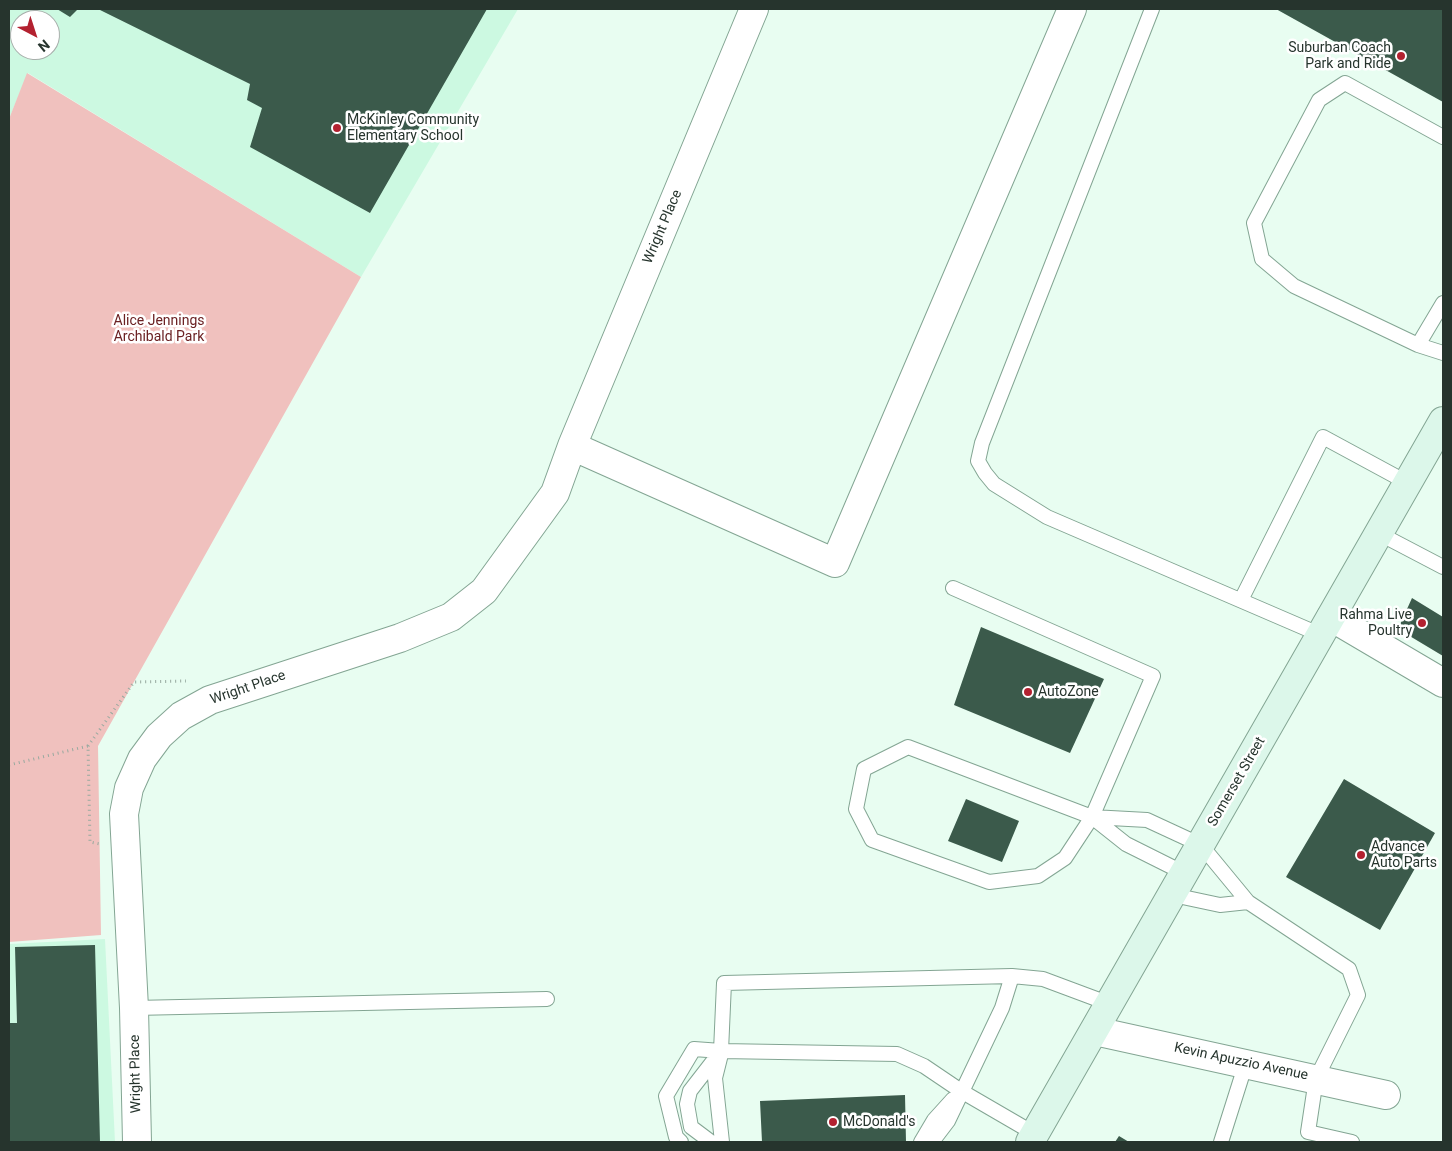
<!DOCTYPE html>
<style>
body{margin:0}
#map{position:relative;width:1452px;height:1151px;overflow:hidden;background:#e8fdf1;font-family:Roboto,sans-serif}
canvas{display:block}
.frame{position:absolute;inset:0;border:10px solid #26342d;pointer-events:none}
.north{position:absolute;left:10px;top:10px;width:50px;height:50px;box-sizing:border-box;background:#fff;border:1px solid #a8aeab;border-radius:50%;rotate:140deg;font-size:14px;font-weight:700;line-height:20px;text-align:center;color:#26342d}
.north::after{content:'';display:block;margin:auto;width:18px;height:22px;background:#b32130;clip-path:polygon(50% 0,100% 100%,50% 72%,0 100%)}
</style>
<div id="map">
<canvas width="1452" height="1151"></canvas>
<div class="frame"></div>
<div class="north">N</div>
</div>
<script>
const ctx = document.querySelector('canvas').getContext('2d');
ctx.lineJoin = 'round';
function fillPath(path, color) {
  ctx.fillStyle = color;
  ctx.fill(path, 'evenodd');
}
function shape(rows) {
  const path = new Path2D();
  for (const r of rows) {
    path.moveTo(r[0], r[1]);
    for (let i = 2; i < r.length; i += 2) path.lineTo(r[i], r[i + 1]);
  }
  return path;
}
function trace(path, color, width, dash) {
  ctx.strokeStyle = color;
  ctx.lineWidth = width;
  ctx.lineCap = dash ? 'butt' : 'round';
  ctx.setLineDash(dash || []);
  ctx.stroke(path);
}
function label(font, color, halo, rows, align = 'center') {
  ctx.font = font + ' Roboto,sans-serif';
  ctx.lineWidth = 5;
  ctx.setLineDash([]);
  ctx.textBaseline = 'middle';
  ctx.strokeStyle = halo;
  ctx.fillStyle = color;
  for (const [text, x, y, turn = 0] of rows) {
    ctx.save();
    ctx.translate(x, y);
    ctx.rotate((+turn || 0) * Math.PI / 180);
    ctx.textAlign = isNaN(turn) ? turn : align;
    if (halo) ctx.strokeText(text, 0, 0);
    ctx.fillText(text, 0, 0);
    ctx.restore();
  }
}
fillPath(shape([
 [9,9,518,9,361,277,28,73,9,119],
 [20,20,50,20,50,50,20,50],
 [105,939,115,1142,9,1142,9,944]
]), '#ccf9e1');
fillPath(shape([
 [27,73,361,277,98,746,101,935,9,942,9,119]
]), '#f0c1be');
fillPath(shape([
 [57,9,78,9,70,17],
 [98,9,487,9,370,213,250,147,262,108,247,100,250,84],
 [1276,9,1443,9,1443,102],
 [1412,598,1443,617,1443,656,1398,629],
 [981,627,1104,679,1070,753,954,705],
 [1344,779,1435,833,1380,930,1286,877],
 [966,799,1019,821,1002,862,948,841],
 [95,945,100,1142,9,1142,9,1023,17,1023,15,947],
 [905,1095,906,1142,762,1142,760,1101],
 [1119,1136,1129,1142,1115,1142]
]), '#3b5a4b');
const service = shape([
 [1152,9,982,443,978,461,985,473,994,484,1047,517,1321,635],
 [1443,137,1345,83,1319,100,1254,223,1262,259,1294,286,1418,345,1443,353],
 [1418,345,1443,303],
 [1380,534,1443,567],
 [953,588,1153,676,1092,817,1065,858,1038,876,989,882,872,840,856,809,864,769,908,747,1092,817,1126,844,1184,873],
 [1241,600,1323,437,1408,483],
 [1092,817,1147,820,1201,845,1248,902,1220,905,1173,895],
 [1248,902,1349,969,1358,995,1316,1079,1308,1132,1352,1142],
 [134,1008,547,999],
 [721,1054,715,1078,722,1142],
 [1035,1134,961,1091,924,1066,897,1054,721,1051,724,983,1012,976,1043,979,1110,1004],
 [681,1142,676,1137,666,1096,694,1049,721,1051],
 [711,1142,691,1127,687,1104,690,1091,721,1051],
 [921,1142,934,1120,953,1099],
 [932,1142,948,1121,1002,1008,1012,976],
 [1221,1142,1246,1063]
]);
const minor = shape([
 [572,446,835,563,1072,9],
 [1331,617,1443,683],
 [1095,1031,1386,1095],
 [137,1142,134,1008,124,814,129,788,142,759,159,736,181,716,210,700,400,638,451,617,484,591,555,493,572,446,754,9]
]);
const secondary = shape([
 [1030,1142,1443,421]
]);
trace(service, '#83a593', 16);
trace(minor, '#83a593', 30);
trace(secondary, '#83a593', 30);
trace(shape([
 [88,746,134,682,186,681],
 [9,765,88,746,90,842,100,844]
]), '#97a99f', 3, [1, 4]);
trace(service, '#fff', 14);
trace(minor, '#fff', 28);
trace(secondary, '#dcf7ea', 28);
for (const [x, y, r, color] of [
 [1401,56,5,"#b32130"],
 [337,128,5,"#b32130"],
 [1422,623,5,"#b32130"],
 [1028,692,5,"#b32130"],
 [1361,855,5,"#b32130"],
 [833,1122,5,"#b32130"]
]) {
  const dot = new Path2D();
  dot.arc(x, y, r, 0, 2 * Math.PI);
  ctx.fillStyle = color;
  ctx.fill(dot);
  trace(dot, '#fff', 2);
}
label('14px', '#26342d', '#fff', [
 ["Suburban Coach",1391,48,"right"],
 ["Park and Ride",1391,64,"right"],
 ["McKinley Community",347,120],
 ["Elementary School",347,136],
 ["Rahma Live",1412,615,"right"],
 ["Poultry",1412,631,"right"],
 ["AutoZone",1038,692],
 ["Advance",1371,847],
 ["Auto Parts",1371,863],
 ["McDonald's",843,1122]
], 'left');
label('14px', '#26342d', '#fff', [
 ["Wright Place",663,227,-67],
 ["Wright Place",248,688,-19],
 ["Somerset Street",1237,782,-60],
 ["Kevin Apuzzio Avenue",1241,1062,12],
 ["Wright Place",136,1074,-91]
]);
label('14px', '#6b2123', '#fff', [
 ["Alice Jennings",159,321],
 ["Archibald Park",159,337]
]);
</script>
